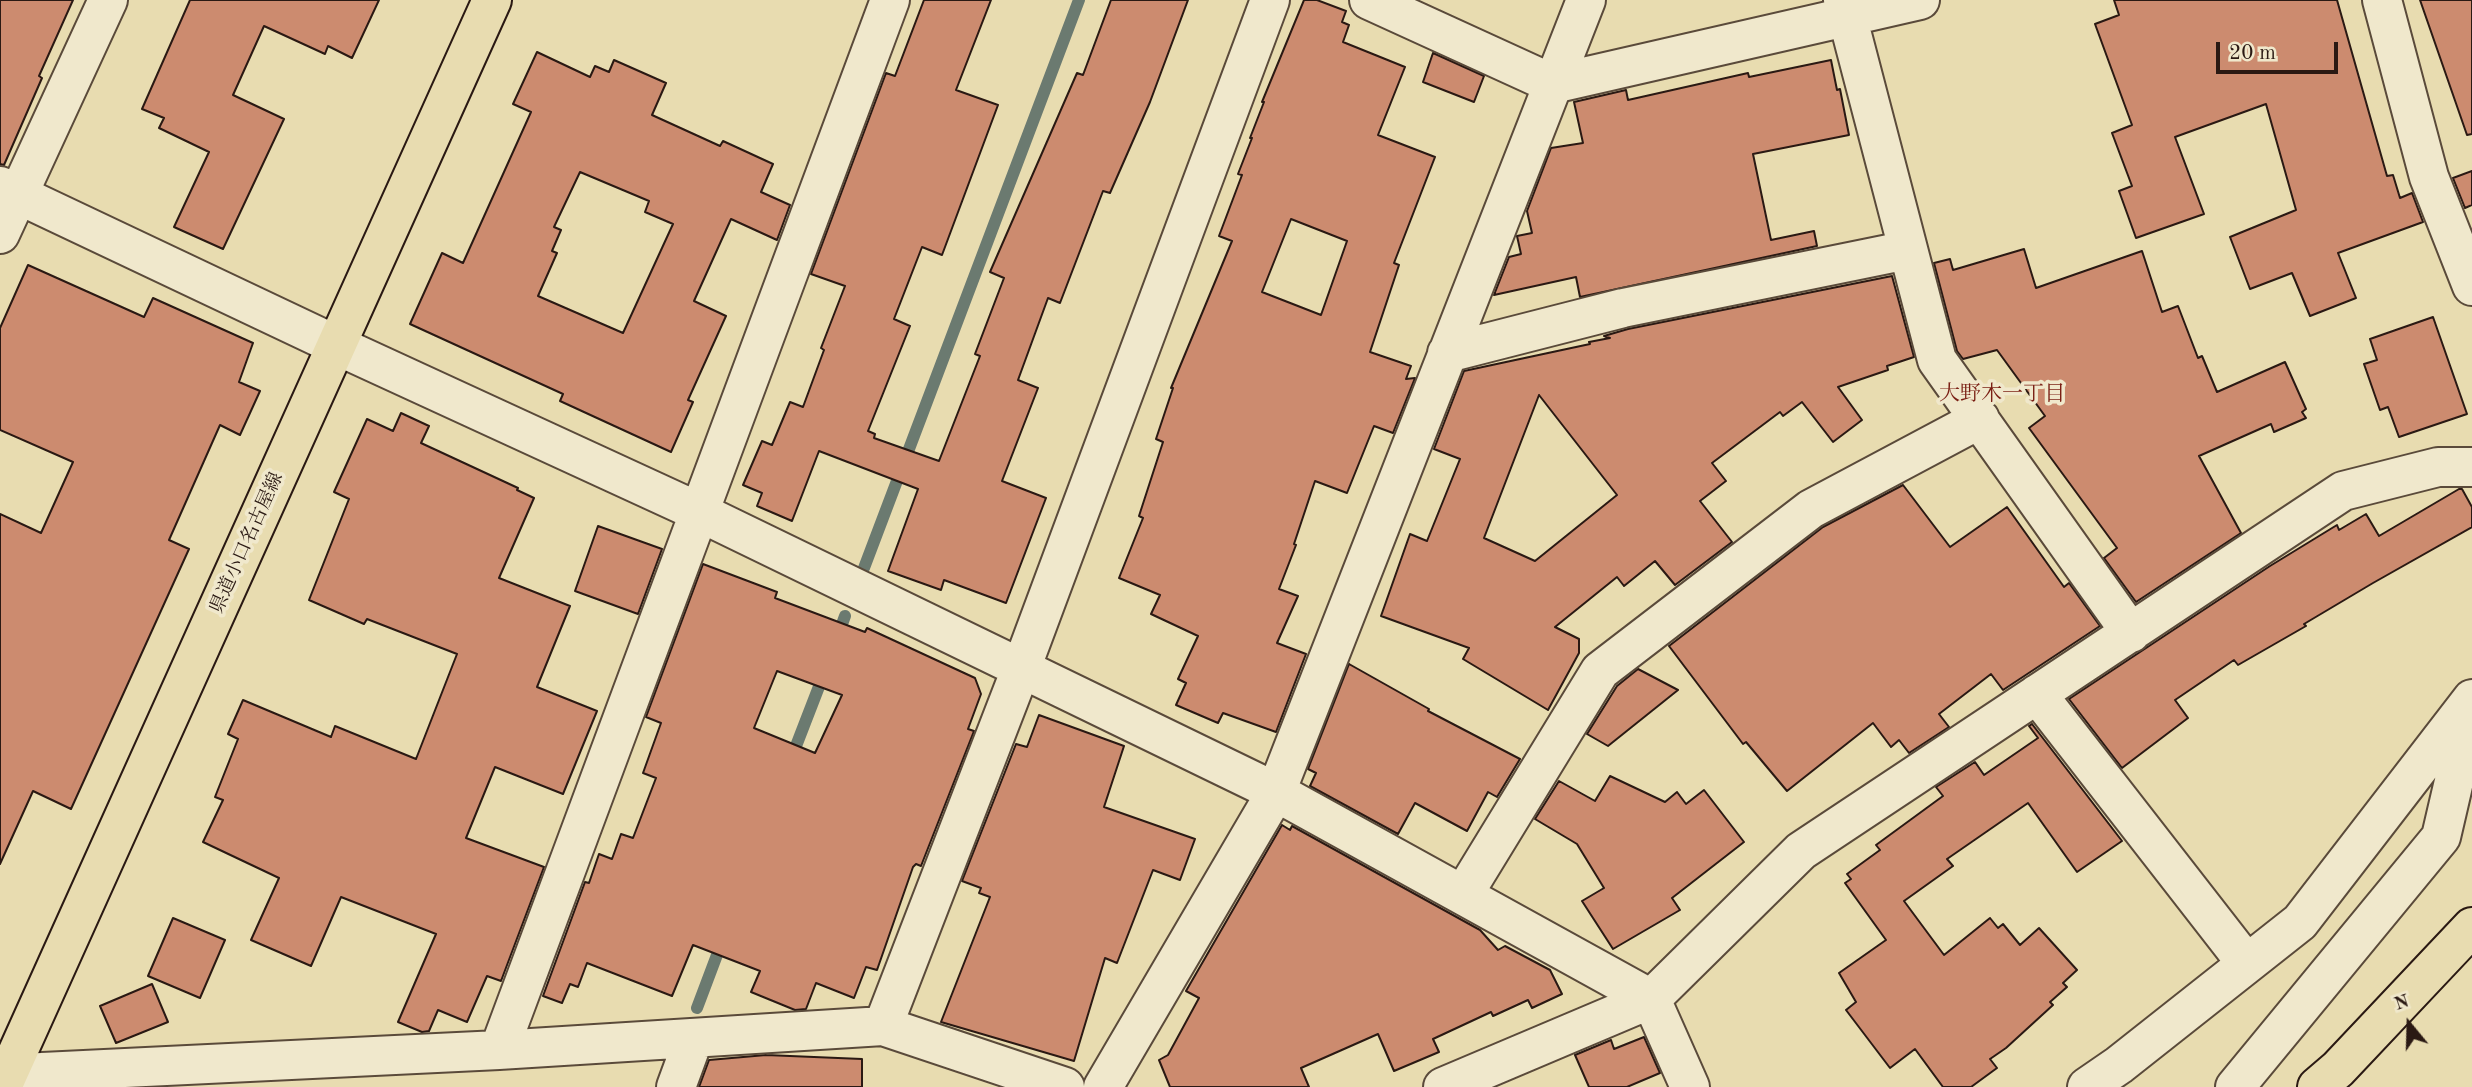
<!DOCTYPE html>
<meta charset="utf-8">
<style>
body{margin:0}
#map{position:relative;width:2472px;height:1087px;overflow:hidden;background:#e8dcb0;font-family:"Old Standard TT",serif}
canvas{display:block}
.north{position:absolute;left:2374px;top:989px;width:70px;height:70px;-webkit-text-stroke:5px #f0e8cc;paint-order:stroke;rotate:341deg;font-size:19px;font-weight:700;line-height:28px;text-align:center;color:#2a1913}
.north::after{content:'';display:block;margin:auto;width:24px;height:32px;background:#2a1913;clip-path:polygon(50% 0,100% 100%,50% 72%,0 100%)}
.scale{position:absolute;left:2216px;top:42px;width:122px;height:32px;box-sizing:border-box;border:4px solid #2a1913;border-top:0;padding-left:9px;font-size:21px;line-height:24px;white-space:nowrap;color:#2a1913;-webkit-text-stroke:5px #f0e8cc;paint-order:stroke}
</style>
<div id="map">
<canvas width="2472" height="1087"></canvas>
<div class="north">N</div>
<div class="scale">20 m</div>
</div>
<script>
const ctx = document.querySelector('canvas').getContext('2d');
ctx.lineJoin = 'round';
function shape(rows) {
  const path = new Path2D();
  for (const r of rows) {
    path.moveTo(r[0], r[1]);
    for (let i = 2; i < r.length; i += 2) path.lineTo(r[i], r[i + 1]);
  }
  return path;
}
function trace(path, color, width, dash) {
  ctx.strokeStyle = color;
  ctx.lineWidth = width;
  ctx.lineCap = dash ? 'butt' : 'round';
  ctx.setLineDash(dash || []);
  ctx.stroke(path);
}
function fillPath(path, color) {
  ctx.fillStyle = color;
  ctx.fill(path, 'evenodd');
}
function label(font, color, halo, rows, align = 'center') {
  ctx.font = font + ' "Old Standard TT","Noto Serif JP",serif';
  ctx.lineWidth = 7;
  ctx.setLineDash([]);
  ctx.textBaseline = 'middle';
  ctx.strokeStyle = halo;
  ctx.fillStyle = color;
  for (const [text, x, y, turn = 0] of rows) {
    ctx.save();
    ctx.translate(x, y);
    ctx.rotate((+turn || 0) * Math.PI / 180);
    ctx.textAlign = isNaN(turn) ? turn : align;
    if (halo) ctx.strokeText(text, 0, 0);
    ctx.fillText(text, 0, 0);
    ctx.restore();
  }
}
trace(shape([
 [864,568,1079,0],
 [837,638,845,616],
 [791,759,825,671],
 [697,1008,723,939]
]), '#6b7a70', 12);
const building = shape([
 [0,0,73,0,39,76,42,78,4,165,0,164,0,0],
 [190,0,379,0,352,58,328,46,325,54,264,26,233,95,284,119,223,249,174,227,209,152,159,128,164,118,142,109,190,0],
 [924,0,991,0,956,90,998,105,942,255,922,247,894,319,910,326,868,431,875,434,874,438,939,461,980,356,975,354,1004,278,990,272,1077,73,1083,75,1111,0,1188,0,1150,102,1110,193,1103,191,1060,303,1048,298,1018,380,1038,388,1002,481,1046,498,1006,603,944,580,941,590,888,571,918,489,819,451,792,521,757,506,762,493,743,485,762,441,772,445,790,402,803,407,824,350,821,348,845,286,811,274,886,73,895,76,924,0],
 [1304,0,1317,0,1346,11,1342,22,1349,25,1343,42,1405,67,1378,135,1435,157,1394,263,1399,265,1370,352,1411,366,1406,379,1415,378,1393,433,1374,426,1347,493,1315,481,1294,544,1296,545,1279,589,1298,596,1277,643,1306,654,1276,732,1223,713,1218,723,1176,705,1186,683,1178,679,1198,636,1151,614,1160,595,1119,578,1143,518,1139,516,1163,442,1156,439,1173,388,1171,388,1232,241,1219,236,1242,175,1238,174,1252,138,1250,138,1264,102,1262,102,1304,0],
 [1291,219,1347,241,1321,315,1262,292,1291,219],
 [2114,0,2337,0,2387,176,2393,175,2400,198,2412,193,2423,222,2338,253,2356,298,2310,316,2292,273,2250,289,2230,237,2296,210,2266,104,2175,137,2204,214,2136,238,2119,191,2132,186,2112,133,2132,125,2095,24,2119,15,2114,0],
 [2420,0,2472,0,2472,134,2467,135,2420,0],
 [537,52,590,77,595,66,609,72,614,60,666,83,652,115,720,146,723,141,773,164,761,192,790,205,777,240,731,219,694,301,726,316,688,400,693,402,671,452,560,401,563,394,410,324,442,253,463,263,531,112,513,104,537,52],
 [580,172,649,201,645,212,673,224,623,333,538,296,557,253,552,251,561,230,554,227,580,172],
 [1433,53,1484,76,1474,102,1423,82,1433,53],
 [1831,60,1837,90,1840,89,1849,135,1753,154,1771,240,1814,231,1817,246,1580,297,1576,277,1494,295,1509,257,1521,254,1517,236,1532,233,1527,211,1551,148,1583,143,1574,102,1626,90,1628,100,1748,73,1749,77,1831,60],
 [2472,171,2472,205,2465,208,2453,178,2472,171],
 [2024,249,2036,288,2142,251,2162,312,2178,306,2198,358,2202,356,2217,392,2285,362,2306,409,2302,412,2306,418,2274,432,2271,424,2199,456,2241,533,2136,602,2104,558,2117,548,2029,428,2045,416,1997,350,1963,359,1957,351,1934,263,1950,259,1953,270,2024,249],
 [28,265,144,317,153,298,253,343,239,382,260,391,240,435,220,425,169,540,189,549,71,809,33,791,0,864,0,514,41,533,73,462,0,430,0,328,28,265],
 [1892,276,1914,357,1887,366,1888,370,1838,387,1862,420,1833,442,1802,402,1783,416,1780,412,1712,463,1726,481,1700,501,1732,542,1675,585,1655,561,1624,586,1617,577,1555,627,1579,639,1579,653,1548,710,1463,659,1469,648,1381,616,1410,534,1427,541,1460,459,1434,449,1464,371,1590,344,1589,342,1610,338,1604,336,1628,329,1892,276],
 [1539,395,1617,495,1535,561,1484,538,1539,395],
 [2433,317,2467,414,2399,437,2388,407,2380,410,2364,364,2377,360,2370,339,2433,317],
 [401,413,429,426,421,443,518,488,517,490,534,498,499,578,570,606,537,687,597,711,563,794,495,767,466,838,544,867,501,981,487,976,467,1022,438,1010,429,1031,422,1032,398,1022,436,934,341,897,311,966,251,940,279,878,203,842,223,800,215,797,238,739,228,734,243,700,331,737,335,726,416,759,457,654,367,619,364,624,309,600,349,499,334,492,367,419,393,431,401,413],
 [1903,485,1950,547,2007,507,2064,587,2069,583,2100,626,2003,690,1991,674,1939,714,1949,727,1909,753,1899,740,1891,747,1873,723,1787,791,1746,742,1743,744,1669,646,1823,527,1903,485],
 [2459,489,2462,489,2472,507,2472,527,2373,583,2304,624,2306,626,2238,665,2234,660,2175,700,2188,718,2122,768,2069,699,2270,566,2337,525,2339,530,2366,514,2379,536,2459,489],
 [598,526,662,549,638,614,575,591,598,526],
 [703,564,777,592,775,598,865,632,867,628,975,678,981,694,968,729,974,731,921,866,916,864,913,867,877,970,866,967,854,998,816,983,806,1009,795,1010,751,992,760,971,693,945,672,996,587,963,578,987,570,984,562,1003,543,996,585,882,589,883,599,854,612,859,621,834,633,838,656,778,643,773,661,723,646,717,703,564],
 [777,671,842,695,815,753,754,728,777,671],
 [1349,664,1429,709,1428,711,1520,759,1497,797,1488,792,1467,831,1415,803,1398,834,1310,786,1316,773,1308,769,1349,664],
 [1638,669,1678,690,1608,746,1587,734,1617,686,1638,669],
 [1039,715,1124,746,1104,807,1195,839,1180,880,1153,870,1117,963,1105,958,1074,1061,941,1022,990,897,979,893,981,888,962,881,1016,744,1027,747,1039,715],
 [2032,724,2122,841,2077,872,2028,803,1947,859,1953,866,1904,901,1944,955,1990,918,1998,928,2003,924,2020,945,2039,928,2077,970,2063,983,2067,987,2050,1002,2053,1005,2006,1048,1990,1059,1997,1068,1971,1087,1943,1087,1915,1049,1890,1068,1846,1010,1856,1002,1839,973,1886,940,1845,883,1851,879,1847,874,1880,850,1876,845,1943,796,1936,787,1975,762,1984,775,2038,738,2029,726,2032,724],
 [1610,776,1665,802,1677,792,1686,804,1704,790,1744,842,1672,898,1680,910,1613,949,1582,901,1604,888,1577,844,1535,819,1559,781,1595,801,1610,776],
 [1282,825,1290,830,1292,826,1480,930,1498,950,1505,946,1550,970,1562,994,1532,1008,1528,1000,1493,1016,1491,1012,1433,1039,1439,1052,1394,1071,1378,1034,1301,1068,1309,1087,1170,1087,1159,1060,1168,1055,1199,998,1186,991,1282,825],
 [173,918,225,940,200,998,148,976,173,918],
 [152,984,168,1022,116,1043,100,1006,152,984],
 [1644,1037,1660,1073,1627,1087,1589,1087,1575,1055,1611,1040,1614,1049,1644,1037],
 [766,1055,862,1059,862,1087,699,1087,709,1060,766,1055]
]);
fillPath(building, '#cc8b6f');
trace(building, '#2a1913', 2);
const minor = shape([
 [1369,0,1553,84,1920,0],
 [1843,0,1937,360,2131,633],
 [2382,0,2429,177,2472,286],
 [0,186,336,345,699,512,1276,792,1651,999,1690,1087],
 [0,234,108,0],
 [1447,353,1623,308,1908,250],
 [2037,694,2247,964],
 [1463,895,1600,671,1811,509,1980,419],
 [883,1026,1021,669,1270,0],
 [499,1050,890,0],
 [0,1074,499,1050,883,1026,1065,1087],
 [676,1087,694,1038],
 [1103,1087,1276,792,1586,0],
 [1443,1087,1651,999,1801,851,2343,491,2438,467,2472,467],
 [2087,1087,2119,1065,2300,922,2472,699],
 [2235,1087,2441,837,2471,708]
]);
const major = shape([
 [2,1087,492,0],
 [2317,1087,2338,1069,2472,927]
]);
trace(minor, '#5a4a3a', 42);
trace(major, '#2a1913', 42);
trace(minor, '#f0e8cc', 38);
trace(major, '#e8dcb0', 38);
label('19px', '#2a1913', '#f0e8cc', [
 ["県道小口名古屋線",247,543,-66]
]);
label('21px', '#7a1f14', '#f0e8cc', [
 ["大野木一丁目",2002,394]
]);
</script>
